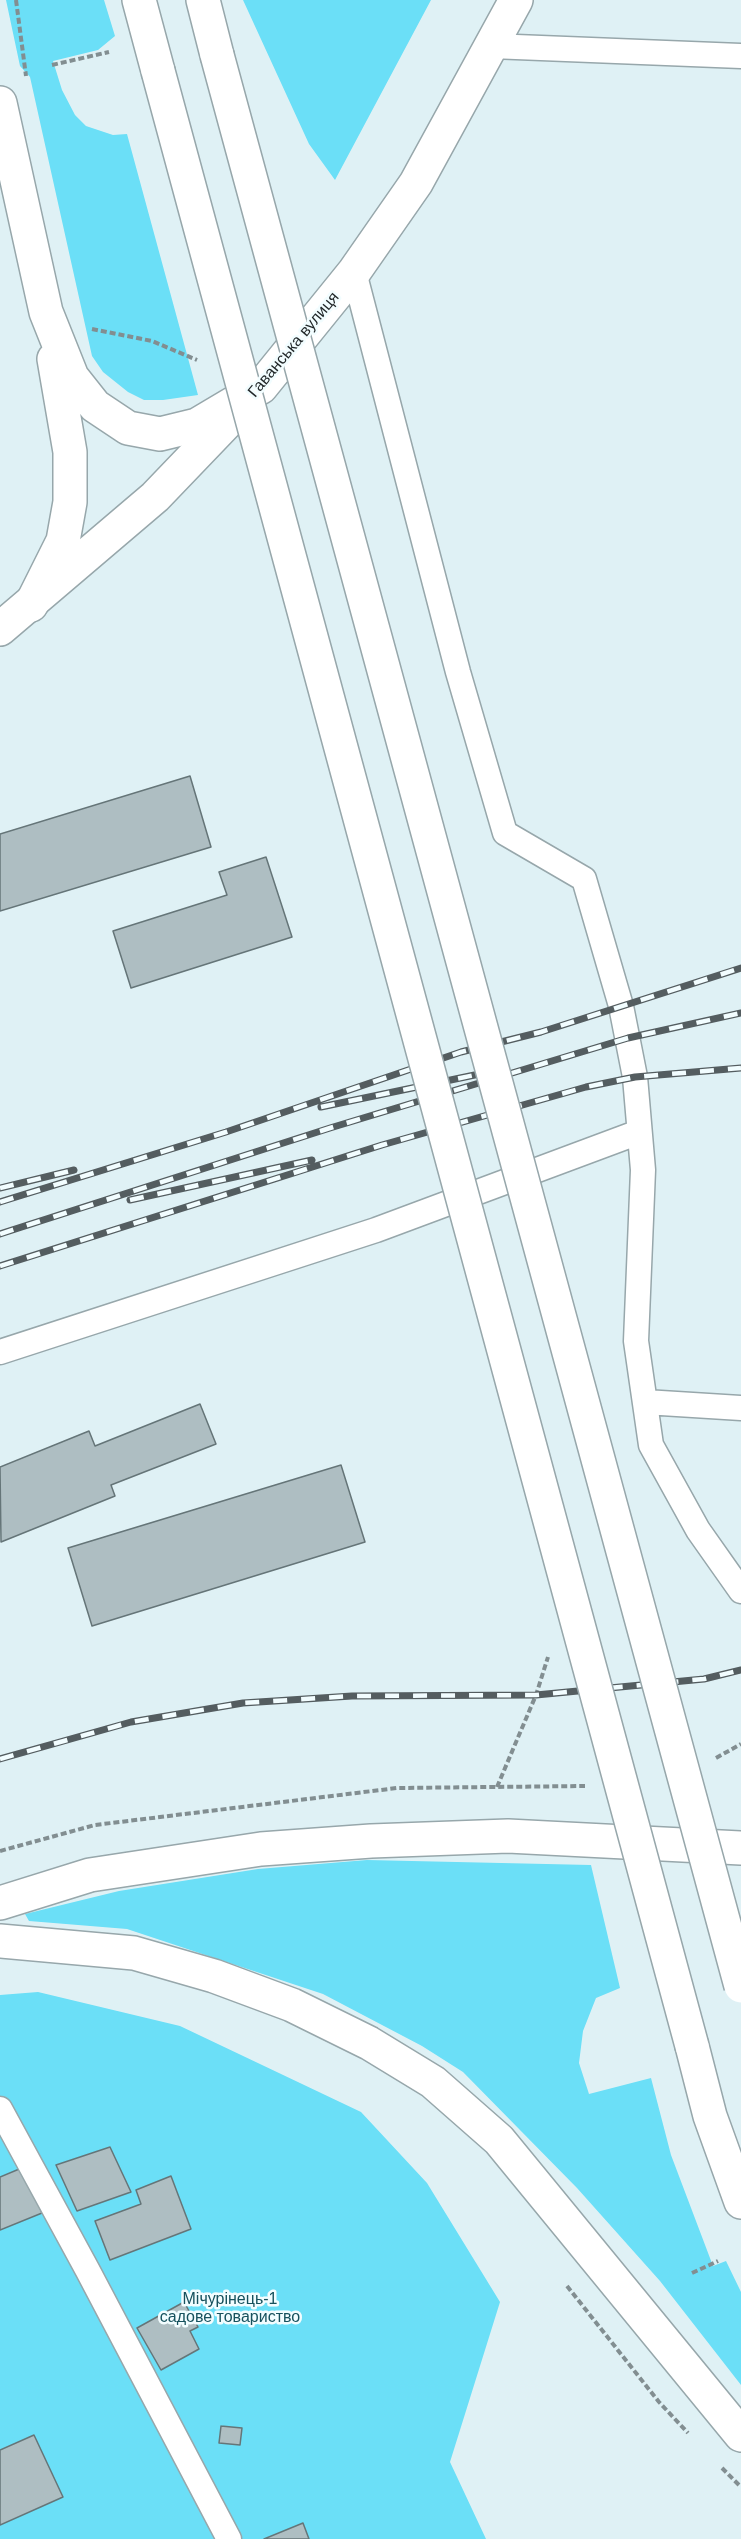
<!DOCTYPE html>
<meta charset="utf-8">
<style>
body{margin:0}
canvas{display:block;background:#dff1f5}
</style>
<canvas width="741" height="2539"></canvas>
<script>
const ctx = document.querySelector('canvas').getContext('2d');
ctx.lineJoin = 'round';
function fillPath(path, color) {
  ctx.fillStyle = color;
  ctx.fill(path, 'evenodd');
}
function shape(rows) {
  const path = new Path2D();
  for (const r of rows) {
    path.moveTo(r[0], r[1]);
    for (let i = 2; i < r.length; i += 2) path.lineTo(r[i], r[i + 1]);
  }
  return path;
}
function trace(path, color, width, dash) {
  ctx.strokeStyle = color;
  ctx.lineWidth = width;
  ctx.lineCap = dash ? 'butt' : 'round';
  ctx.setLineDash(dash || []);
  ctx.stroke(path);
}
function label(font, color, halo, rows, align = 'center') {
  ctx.font = font + ' Arial,sans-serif';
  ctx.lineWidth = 5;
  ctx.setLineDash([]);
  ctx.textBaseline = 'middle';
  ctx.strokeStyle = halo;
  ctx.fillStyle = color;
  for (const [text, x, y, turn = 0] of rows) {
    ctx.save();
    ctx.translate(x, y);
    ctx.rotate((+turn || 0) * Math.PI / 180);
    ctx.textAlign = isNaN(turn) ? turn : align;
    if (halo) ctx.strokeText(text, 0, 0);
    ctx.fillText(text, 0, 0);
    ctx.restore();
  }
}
fillPath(shape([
 [6,0,104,0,115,36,98,50,53,61,62,90,75,115,86,126,113,135,127,134,198,395,163,400,144,400,128,392,103,372,92,356,30,77,20,66],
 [243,0,431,0,335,180,309,144],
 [367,1860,591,1865,620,1988,596,1998,583,2031,579,2063,589,2094,651,2078,671,2155,713,2266,726,2261,741,2292,741,2385,660,2281,577,2188,463,2072,422,2046,323,1994,127,1929,29,1921,25,1914,119,1891,258,1869],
 [38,1992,180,2026,361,2112,427,2183,500,2302,450,2462,486,2539,0,2539,0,1995]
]), '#6bdff7');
const building = shape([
 [190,776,211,847,0,911,0,834,190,776],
 [266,857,292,937,131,988,113,931,227,895,219,872,266,857],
 [200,1404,216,1444,111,1485,115,1496,1,1542,0,1467,89,1431,95,1446,200,1404],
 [341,1465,365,1542,92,1626,68,1548,341,1465],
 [110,2147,131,2192,77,2211,56,2165,110,2147],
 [24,2167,42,2213,0,2230,0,2177,24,2167],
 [171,2176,191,2229,110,2260,95,2221,141,2204,136,2190,171,2176],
 [184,2302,198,2327,190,2331,199,2349,161,2370,137,2328,184,2302],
 [221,2426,242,2428,240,2445,219,2443,221,2426],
 [34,2435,63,2497,0,2525,0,2450,34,2435],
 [303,2523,309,2539,264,2539,303,2523]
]);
fillPath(building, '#aebec2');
trace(building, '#657578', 1.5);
const lane = shape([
 [491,46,741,56],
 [354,272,458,672,505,833,584,879,621,1006,635,1077,643,1170,636,1341,651,1445,698,1530,741,1591],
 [0,1352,376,1230,639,1132],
 [645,1402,741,1408],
 [0,2109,88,2271,229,2539]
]);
const street = shape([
 [0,629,155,497,249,399]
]);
const secondary = shape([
 [0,1903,90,1875,261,1849,371,1841,508,1836,741,1848],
 [0,1941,134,1953,214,1976,292,2005,369,2043,433,2082,499,2140,741,2435]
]);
const primary = shape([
 [139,0,158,71],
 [203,0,217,55],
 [0,103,46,312,72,377,95,406,128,428,160,434,197,425,261,387,354,272,416,183,516,0],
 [31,605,63,541,70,502,70,452,54,359],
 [692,2046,710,2116,741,2202]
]);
trace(lane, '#97a7ab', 27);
trace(street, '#97a7ab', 36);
trace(secondary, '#97a7ab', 36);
trace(primary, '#97a7ab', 36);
trace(shape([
 [16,0,26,76],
 [52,65,109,52],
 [92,329,152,341,197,360],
 [716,1758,741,1744],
 [497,1787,536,1695,548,1657],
 [0,1851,95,1825,397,1788,585,1786],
 [692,2273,718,2261],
 [567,2286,659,2402,688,2433],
 [722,2468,741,2487]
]), '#828e91', 4, [6, 3]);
trace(lane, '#fff', 24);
trace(street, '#fff', 33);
trace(secondary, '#fff', 33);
trace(primary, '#fff', 33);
const rail = shape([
 [321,1107,489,1072],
 [0,1188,74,1170],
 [130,1200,312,1160],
 [0,1202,226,1132,461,1052,541,1032,741,968],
 [0,1234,330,1128,628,1038,741,1013],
 [0,1266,382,1145,586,1087,635,1077,741,1068],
 [0,1759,131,1722,243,1703,352,1696,536,1695,704,1679,741,1670]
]);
trace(rail, '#545d60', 7);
trace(rail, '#f2fdff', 4.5, [14]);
const primaryBridge = shape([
 [217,55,741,1986],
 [158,71,692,2046]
]);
trace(primaryBridge, '#97a7ab', 36, []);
trace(primaryBridge, '#fff', 33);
label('16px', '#1f2527', '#f2fdff', [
 ["Гаванська вулиця",294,345,-50]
]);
label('16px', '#16515d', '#f2fdff', [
 ["Мічурінець-1",230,2300],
 ["садове товариство",230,2318]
]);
</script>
